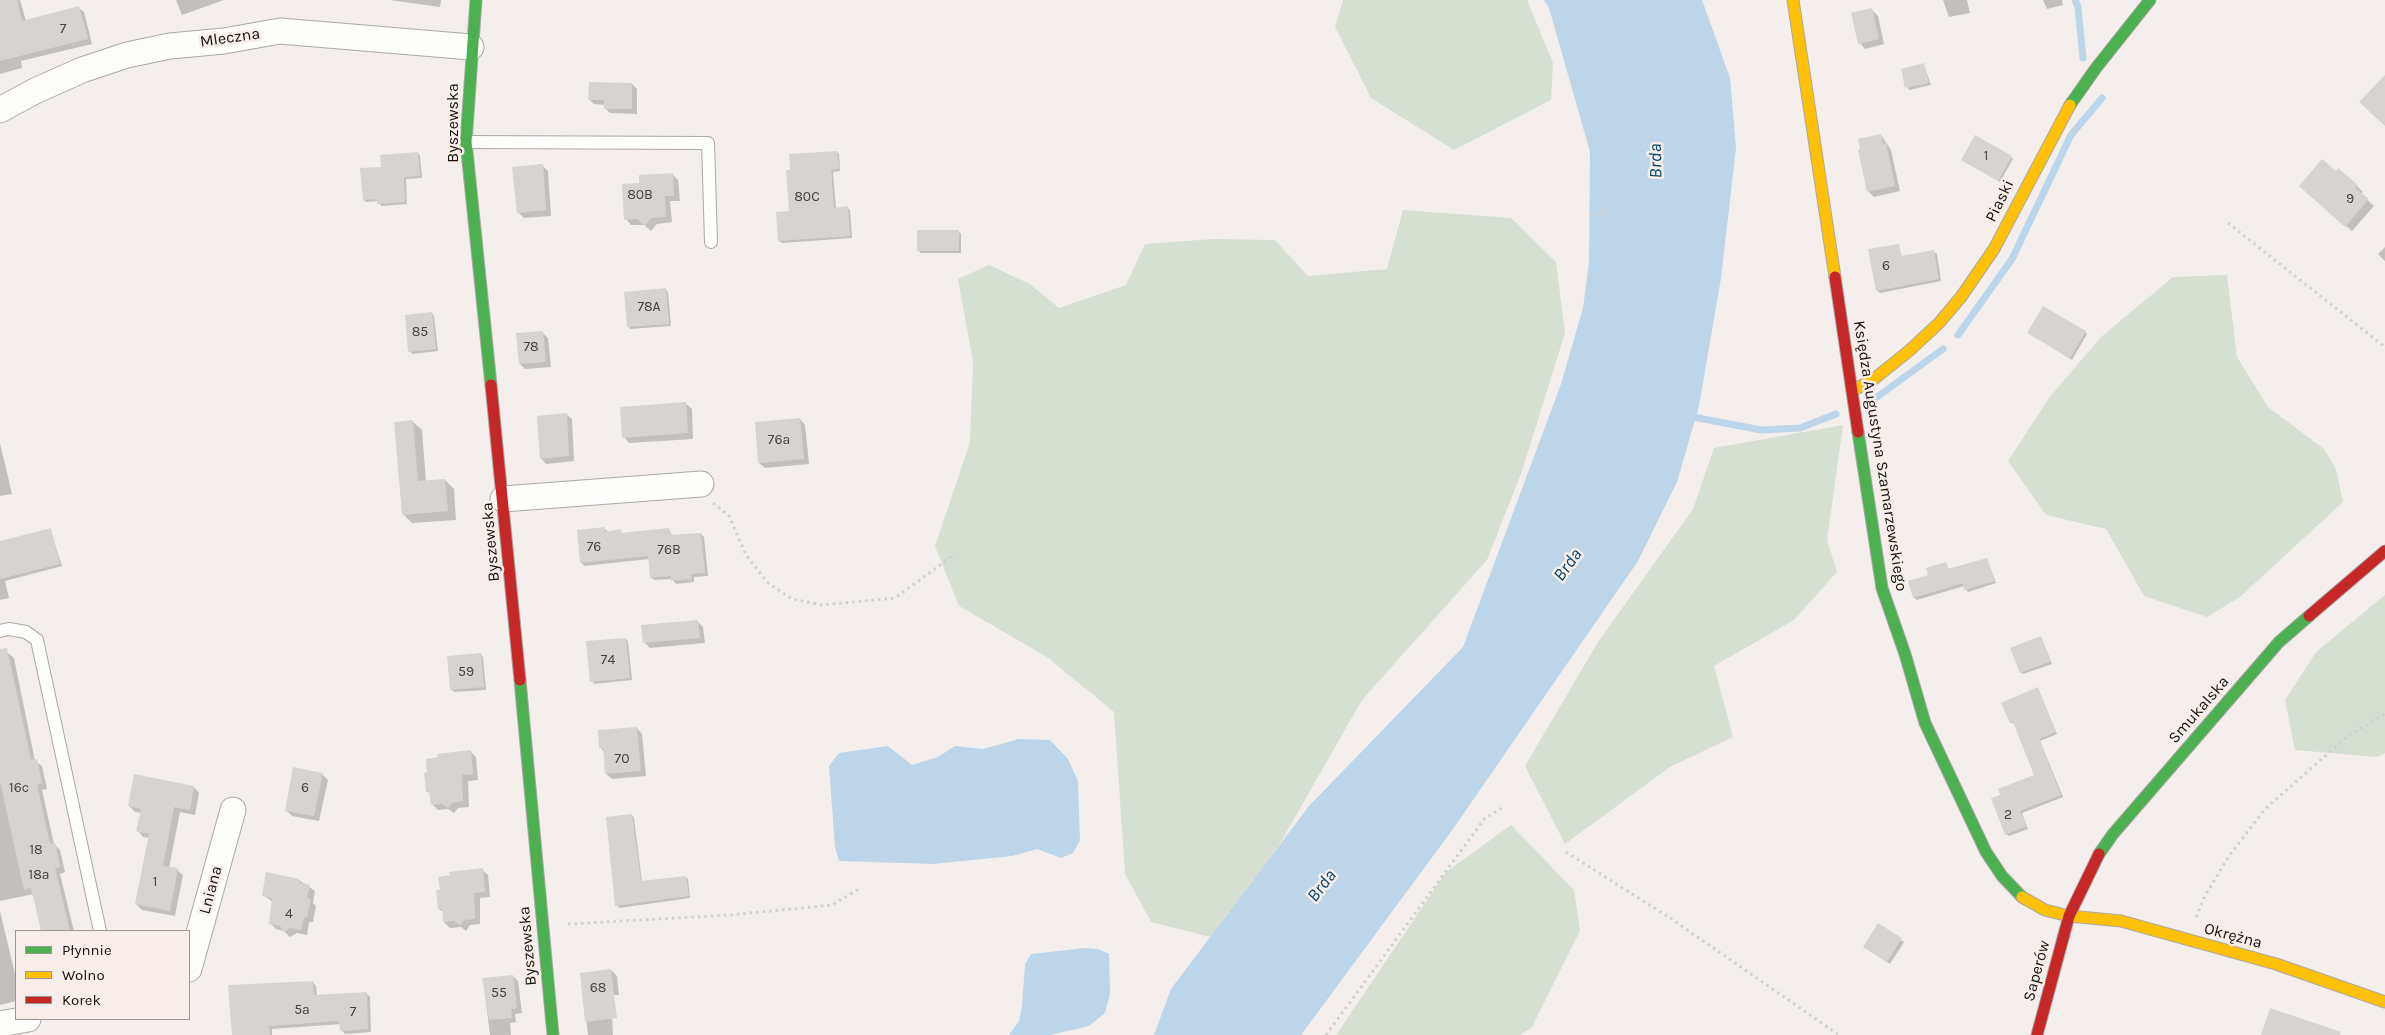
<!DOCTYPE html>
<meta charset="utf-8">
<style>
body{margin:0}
#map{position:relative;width:2385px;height:1035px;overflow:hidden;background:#f4efec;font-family:Karla,sans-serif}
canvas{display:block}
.legend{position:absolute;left:15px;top:930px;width:175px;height:90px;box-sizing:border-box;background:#f8eee9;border:1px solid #9c9591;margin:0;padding:6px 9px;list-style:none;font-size:15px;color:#13100e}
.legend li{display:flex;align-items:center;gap:10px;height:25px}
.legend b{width:25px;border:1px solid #9c9591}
</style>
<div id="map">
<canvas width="2385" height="1035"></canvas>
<ul class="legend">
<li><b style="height:6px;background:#4caf50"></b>Płynnie</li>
<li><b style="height:6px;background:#ffc107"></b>Wolno</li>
<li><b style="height:6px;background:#c62828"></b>Korek</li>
</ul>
</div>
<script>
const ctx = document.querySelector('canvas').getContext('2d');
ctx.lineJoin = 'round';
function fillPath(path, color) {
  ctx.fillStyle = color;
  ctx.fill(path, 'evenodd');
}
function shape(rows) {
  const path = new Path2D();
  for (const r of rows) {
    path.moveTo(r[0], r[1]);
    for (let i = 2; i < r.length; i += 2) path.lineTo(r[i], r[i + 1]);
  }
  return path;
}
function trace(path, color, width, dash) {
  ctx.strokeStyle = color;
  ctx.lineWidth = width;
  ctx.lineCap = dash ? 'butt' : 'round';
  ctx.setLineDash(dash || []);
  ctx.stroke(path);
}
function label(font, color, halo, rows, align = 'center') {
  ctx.font = font + ' Karla,sans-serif';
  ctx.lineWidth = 5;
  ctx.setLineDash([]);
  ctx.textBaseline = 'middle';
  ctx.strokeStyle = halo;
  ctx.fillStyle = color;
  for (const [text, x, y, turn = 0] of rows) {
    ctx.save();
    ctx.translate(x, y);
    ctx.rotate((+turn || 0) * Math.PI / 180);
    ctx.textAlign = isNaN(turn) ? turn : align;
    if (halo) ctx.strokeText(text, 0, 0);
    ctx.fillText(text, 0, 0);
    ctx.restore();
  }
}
fillPath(shape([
 [1343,0,1527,0,1553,63,1551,100,1454,150,1371,98,1335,27],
 [1403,210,1511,218,1556,262,1565,333,1522,471,1487,560,1362,700,1278,847,1210,937,1151,922,1125,874,1114,712,1047,657,959,606,935,546,970,442,973,362,958,279,989,265,1030,284,1059,308,1126,285,1145,244,1213,239,1275,240,1308,276,1387,269],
 [2227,275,2237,357,2268,407,2324,449,2336,469,2343,502,2240,597,2207,617,2144,596,2106,529,2046,515,2008,461,2049,398,2101,337,2173,277],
 [1843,425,1827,540,1837,572,1794,620,1714,666,1733,737,1670,767,1565,844,1525,766,1598,642,1693,509,1714,448],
 [2385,595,2385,753,2378,757,2295,750,2285,700,2316,652],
 [1511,825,1574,890,1580,931,1532,1027,1520,1035,1336,1035,1446,872]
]), '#d5e0d2');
fillPath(shape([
 [1544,0,1702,0,1730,78,1736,148,1721,278,1699,406,1677,482,1638,561,1453,829,1301,1035,1154,1035,1171,989,1309,806,1463,647,1561,384,1583,308,1589,262,1590,152,1549,8],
 [1019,739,1050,740,1068,759,1078,781,1080,840,1073,853,1061,858,1037,849,1012,856,933,864,839,861,835,847,829,766,839,753,888,746,912,765,938,757,955,746,983,749],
 [1085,948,1098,949,1109,954,1110,994,1105,1013,1089,1026,1077,1029,1050,1035,1009,1035,1019,1021,1022,1007,1025,964,1031,954]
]), '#bcd5e9');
fillPath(shape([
 [0,0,20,0,26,21,79,8,84,12,92,44,21,61,22,68,0,74],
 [176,0,224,0,182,15],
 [390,0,441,0,440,7],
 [1943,0,1967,0,1970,13,1949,17],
 [2043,0,2062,0,2063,5,2047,9],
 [1872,10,1878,16,1884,44,1865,49,1860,43],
 [1924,65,1931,85,1909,90,1902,70],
 [632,84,637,89,637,114,610,113,605,108,605,105,594,104,589,99],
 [1881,135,1891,150,1900,191,1874,197,1868,191],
 [837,152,839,154,840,171,833,172,836,209,848,208,850,210,852,238,782,243,779,241,790,212],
 [418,153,420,156,422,178,406,179,407,204,381,206,378,201,366,202,364,200,382,168],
 [2011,157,2013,159,2000,182,1962,160],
 [542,165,548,171,551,216,524,218,518,212],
 [2336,173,2357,186,2363,192,2361,194,2374,206,2352,231,2306,192],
 [672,174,678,180,680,201,670,201,672,222,657,224,651,231,644,225,631,225,626,219,641,184],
 [958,231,961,234,961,253,921,253,919,251],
 [1898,245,1902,257,1934,252,1937,254,1941,281,1880,293,1877,290],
 [2385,247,2385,261,2378,254],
 [665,290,668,292,671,326,630,329,628,326],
 [432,313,434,316,438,351,412,354,410,351],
 [542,332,548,338,551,367,525,369,520,364],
 [2085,332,2087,334,2072,360,2029,333],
 [686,404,692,409,693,439,629,443,624,437],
 [566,414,572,419,574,461,546,464,541,458],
 [800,419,805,425,809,464,765,468,759,463],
 [413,422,422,430,426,482,445,480,454,489,456,520,412,523,403,514],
 [0,443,12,494,0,496],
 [604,528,608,532,620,531,623,534,669,529,672,536,701,534,704,537,708,576,694,577,694,582,676,584,672,579,654,580,651,577,649,559,584,566,581,562],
 [50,529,62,566,5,581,9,598,0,600,0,556],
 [1987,559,1996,583,1968,592,1964,586,1917,600,1914,598,1909,582,1930,576,1946,563,1949,570],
 [698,622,703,627,705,643,650,648,644,642],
 [2041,637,2052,664,2023,674,2021,672],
 [625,639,628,641,632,680,594,684,592,681],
 [8,653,14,658,35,761,42,766,47,789,42,790,54,844,60,850,65,872,60,874,74,931,42,931,34,894,0,901,0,654],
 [481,654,483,657,486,690,454,692,452,690],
 [2038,689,2057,734,2040,741,2063,797,2022,813,2028,829,2009,836,2006,834,2002,795,2036,775,2016,724,2011,723],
 [637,728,642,734,646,776,612,779,606,774,604,752,600,747],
 [470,751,476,757,478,780,468,781,469,807,458,808,454,813,448,809,438,810,432,804,431,795,427,791],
 [322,774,328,780,319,821,292,816,286,810],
 [194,787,199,793,195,815,180,812,169,868,177,870,183,875,175,916,142,910,136,904,149,838,143,837,138,831,141,813,135,812,129,806],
 [632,815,634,818,642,882,686,877,688,879,690,898,619,908,617,905],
 [482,870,488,875,490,897,480,898,480,924,470,925,466,931,461,927,450,928,444,922,443,912,439,909],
 [299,880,315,891,313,903,316,906,313,922,309,922,307,935,297,933,290,937,284,931,276,929,270,923,273,902,263,895],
 [0,911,16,978,16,1001,0,1005],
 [1878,925,1904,942,1890,964,1867,949],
 [611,970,617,976,619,995,611,995,613,1035,588,1035,581,974],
 [513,976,518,981,522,1013,515,1014,516,1022,510,1023,511,1035,490,1035,483,979],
 [313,982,316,986,317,996,366,993,370,997,371,1032,345,1034,341,1030,341,1024,272,1029,272,1035,233,1035]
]), '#0003');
trace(shape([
 [2075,0,2078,7,2083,58],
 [1958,335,2012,259,2071,135,2102,98],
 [1873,400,1943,349],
 [1688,416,1761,430,1800,428,1836,414]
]), '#bcd5e9', 7);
fillPath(shape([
 [0,0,17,0,22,21,79,6,88,39,0,61],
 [1872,8,1879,39,1858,44,1851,13],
 [1924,63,1929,83,1905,88,1901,69],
 [2385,75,2385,126,2359,102],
 [589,82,632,83,632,109,604,109,604,100,588,100],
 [1881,134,1883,144,1886,143,1895,186,1867,192,1858,150,1860,149,1858,139],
 [1975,135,2012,156,1998,181,1961,160],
 [837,151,839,169,831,170,834,208,848,206,850,236,778,241,776,212,789,211,786,170,790,170,789,154],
 [418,152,420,176,404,177,405,202,377,204,377,199,363,200,360,168,381,167,380,155],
 [2322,159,2336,171,2338,168,2358,185,2355,188,2369,199,2345,227,2299,186],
 [543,164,546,210,517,213,512,167],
 [673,173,674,196,665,196,666,217,651,218,645,226,637,219,624,220,622,184,639,183,639,175],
 [917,230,959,230,959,251,917,251],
 [1899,244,1901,256,1934,250,1939,279,1876,291,1868,249],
 [666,288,669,324,627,327,624,292],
 [2043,306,2086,331,2070,358,2027,333],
 [432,312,436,349,408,352,405,315],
 [543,331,546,362,519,364,516,333],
 [686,402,688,433,622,438,620,407],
 [567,413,569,456,540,459,537,416],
 [800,418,804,459,758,463,755,422],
 [413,420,418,481,445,479,448,511,402,515,394,422],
 [605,527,605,532,621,529,621,533,669,528,670,535,701,533,705,573,691,574,692,579,671,581,671,576,650,578,648,556,580,563,577,530],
 [51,528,60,564,0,579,0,541],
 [1987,558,1995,581,1964,590,1963,583,1913,598,1908,581,1928,575,1926,568,1946,562,1948,569],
 [698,620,700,638,643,643,641,625],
 [2041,636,2051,661,2020,673,2010,648],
 [626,638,630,678,590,682,586,641],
 [7,648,31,760,37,759,42,783,37,785,50,844,55,843,60,867,55,868,70,931,41,931,31,888,24,890,0,781,0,649],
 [481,653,484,687,450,690,447,656],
 [2038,687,2056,732,2039,739,2061,795,2020,811,2027,826,2005,835,1991,798,2000,795,1998,789,2034,775,2013,722,2010,723,2001,703],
 [637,727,641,771,605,774,603,748,599,748,598,730],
 [471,750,473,774,462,775,463,801,452,803,448,808,442,804,431,805,429,791,426,792,424,773,427,772,426,759,438,757,437,754],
 [293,767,323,773,314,816,285,811],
 [134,774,194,786,190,810,174,807,163,866,178,868,170,911,135,904,149,834,136,831,141,809,128,806],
 [632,814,641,881,686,876,689,896,615,906,606,817],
 [483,868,485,892,474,893,475,919,464,920,460,926,454,921,443,922,442,909,438,909,436,890,440,890,438,877,450,875,449,872],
 [266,872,299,879,299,882,310,885,307,898,311,899,307,917,304,917,301,930,290,928,284,932,280,926,269,924,272,898,262,896],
 [1878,923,1902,938,1887,962,1863,947],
 [611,969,617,1018,585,1022,580,973],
 [513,975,517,1008,511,1009,512,1018,489,1020,482,978],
 [313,981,314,995,367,992,368,1029,340,1031,339,1021,269,1026,270,1035,232,1035,228,985],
 [2270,1008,2341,1032,2340,1035,2261,1035]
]), '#d7d3d0');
const lane = shape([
 [466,142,708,143,711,242],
 [0,631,9,629,26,632,37,640,100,931]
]);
const street = shape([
 [0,110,35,91,82,70,127,55,170,46,224,41,280,31,471,47],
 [503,499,701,484],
 [189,969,233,810],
 [0,1024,28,1019]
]);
const fast = shape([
 [476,0,466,142,491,385],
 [2070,105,2096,68,2150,0],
 [1858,432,1882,588,1905,654,1925,723,1986,852,2002,876,2022,897],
 [520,680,553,1035],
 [2099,854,2113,834,2279,642,2309,616]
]);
const slow = shape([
 [1793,0,1835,277],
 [1852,391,1874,379,1910,350,1939,323,1961,297,1994,249,2070,105],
 [2022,897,2045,910,2069,916,2121,921,2276,964,2385,1002]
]);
const jam = shape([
 [1835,277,1858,432],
 [491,385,520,680],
 [2309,616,2385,551],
 [2037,1035,2069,916,2099,854]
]);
trace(lane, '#aba8a5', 14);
trace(street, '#aba8a5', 27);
trace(fast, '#aba8a5', 13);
trace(slow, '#aba8a5', 13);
trace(jam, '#aba8a5', 13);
trace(shape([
 [1589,214,1605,213],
 [2228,223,2385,347],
 [713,503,729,516,746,555,768,583,792,599,822,605,895,598,955,554],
 [1566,852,1670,918,1839,1035],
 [2196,917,2205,896,2229,856,2265,809,2349,735,2385,714],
 [568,924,730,915,832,905,859,889],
 [1326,1035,1485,818,1504,807]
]), '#d1d0cf', 3, [2.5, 4]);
trace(lane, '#fdfdfc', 12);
trace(street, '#fdfdfc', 25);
trace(fast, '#4caf50', 11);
trace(slow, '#ffc107', 11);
trace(jam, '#c62828', 11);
label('14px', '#44413e', null, [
 ["7",63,29],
 ["1",1986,156],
 ["80B",640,195],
 ["80C",807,197],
 ["9",2350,199],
 ["6",1886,266],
 ["78A",649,307],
 ["85",420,332],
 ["78",531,347],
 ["76a",779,440],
 ["76",594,547],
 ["76B",669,550],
 ["74",608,660],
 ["59",466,672],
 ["70",622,759],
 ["16c",19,788],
 ["6",305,788],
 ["2",2008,815],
 ["18",36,850],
 ["18a",39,875],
 ["1",155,882],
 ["4",289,914],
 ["68",598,988],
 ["55",499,993],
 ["5a",302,1010],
 ["7",353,1012]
]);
label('16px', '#13100e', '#f8eee9', [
 ["Mleczna",230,38,-8],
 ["Byszewska",453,123,-90],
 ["Piaski",2000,201,-64],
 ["Księdza Augustyna Szamarzewskiego",1880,456,81],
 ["Byszewska",491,542,-95],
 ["Smukalska",2199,710,-49],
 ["Lniana",211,890,-75],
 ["Okrężna",2233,936,15],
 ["Byszewska",528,946,-95],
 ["Saperów",2037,971,-75]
]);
label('italic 18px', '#04486f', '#f8eee9', [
 ["Brda",1656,161,-91],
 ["Brda",1568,565,-54],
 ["Brda",1322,886,-52]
]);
</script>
